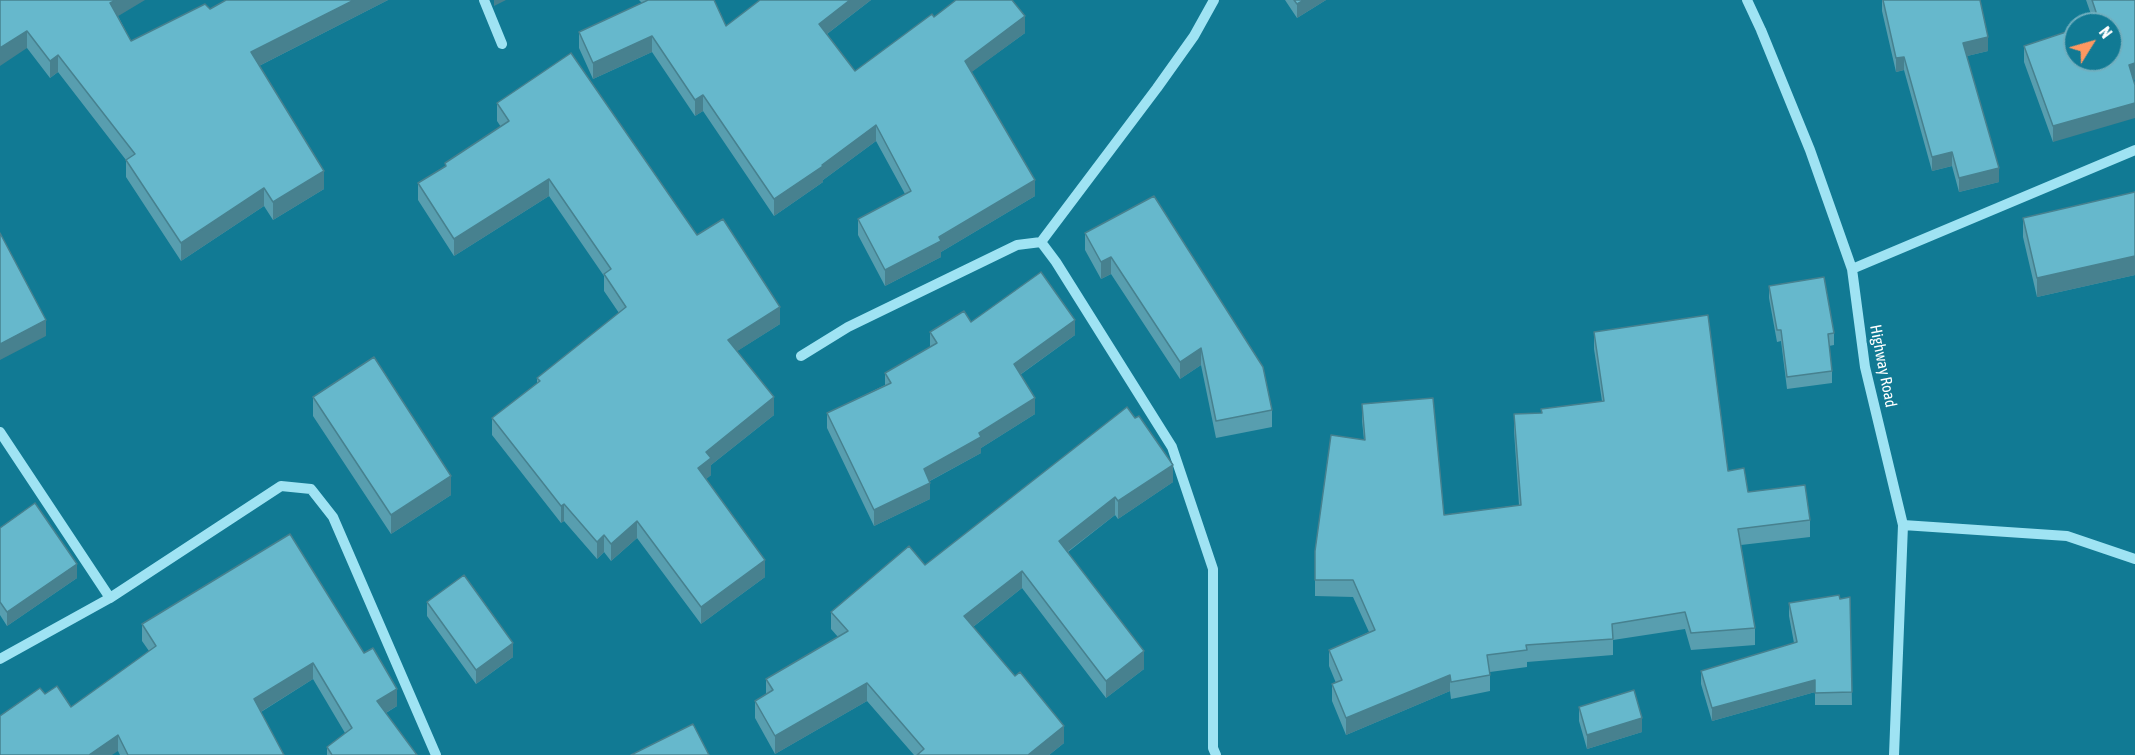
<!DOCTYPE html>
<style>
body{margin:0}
#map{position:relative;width:2135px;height:755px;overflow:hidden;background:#117a94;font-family:"Asap Condensed",sans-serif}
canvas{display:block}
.north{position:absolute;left:2063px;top:12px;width:60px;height:60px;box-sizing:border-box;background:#117a94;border:2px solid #70afbf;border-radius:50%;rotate:53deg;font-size:16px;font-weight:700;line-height:24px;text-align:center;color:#fff}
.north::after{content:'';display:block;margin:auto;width:21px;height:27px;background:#ff9861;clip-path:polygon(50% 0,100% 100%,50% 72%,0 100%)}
</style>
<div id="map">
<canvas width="2135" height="755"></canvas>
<div class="north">N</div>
</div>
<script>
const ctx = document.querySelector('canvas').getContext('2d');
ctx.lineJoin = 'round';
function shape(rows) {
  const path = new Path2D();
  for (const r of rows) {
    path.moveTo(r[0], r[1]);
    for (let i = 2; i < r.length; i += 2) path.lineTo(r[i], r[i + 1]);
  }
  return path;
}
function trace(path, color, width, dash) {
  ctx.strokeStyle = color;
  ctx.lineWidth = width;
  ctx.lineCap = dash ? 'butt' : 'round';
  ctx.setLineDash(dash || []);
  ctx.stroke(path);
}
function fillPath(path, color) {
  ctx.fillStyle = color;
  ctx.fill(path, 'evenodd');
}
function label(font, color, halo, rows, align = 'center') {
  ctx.font = font + ' "Asap Condensed",sans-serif';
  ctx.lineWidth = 6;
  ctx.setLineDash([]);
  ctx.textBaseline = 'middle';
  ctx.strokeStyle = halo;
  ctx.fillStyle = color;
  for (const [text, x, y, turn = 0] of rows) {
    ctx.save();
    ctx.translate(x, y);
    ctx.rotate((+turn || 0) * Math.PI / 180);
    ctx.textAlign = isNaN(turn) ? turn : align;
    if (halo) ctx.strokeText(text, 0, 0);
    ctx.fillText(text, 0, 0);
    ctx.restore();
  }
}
trace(shape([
 [484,0,502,44],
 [1747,0,1761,30,1810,150,1852,269,1865,367,1903,525,1894,755],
 [1041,242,1056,262,1172,447,1213,569,1213,748,1216,755],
 [1852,269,2135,150],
 [801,356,848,327,1017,245,1041,242,1157,88,1194,36,1214,0],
 [0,432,110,598],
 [1903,525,2067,536,2135,559],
 [0,659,110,598,281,486,311,489,333,517,436,755]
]), '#9fe3f3', 10);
fillPath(shape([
 [0,0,118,16,131,41,210,9,226,0,388,0,259,66,324,189,273,220,264,206,181,261,126,177,126,160,58,72,50,78,27,48],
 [639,0,714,0,726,26,760,0,871,0,827,34,855,71,934,17,1025,33,971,72,1035,196,941,252,941,257,885,286,858,235,858,219,905,194,876,141,823,180,823,182,774,216,703,111,695,116,652,52,593,79,579,48,579,32,642,3],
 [1285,0,1326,0,1297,18],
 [1882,0,1980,0,1988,51,1967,56,1999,182,1959,192,1952,166,1932,171,1904,70,1896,72,1882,11],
 [2086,0,2135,0,2135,79,2053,142,2024,62,2024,46,2094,23],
 [497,103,697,235,780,324,737,351,774,415,711,465,711,475,706,479,765,577,701,624,637,538,611,561,604,552,597,559,564,521,561,523,492,435,492,418,537,383,537,378,619,313,604,291,604,276,549,196,454,256,418,200,418,183,445,167,445,163,501,127,497,121],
 [2135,192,2135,275,2037,297,2023,237,2023,218],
 [1154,196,1272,410,1272,427,1216,438,1201,365,1180,379,1111,274,1101,279,1085,250,1085,233],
 [1769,286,1834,333,1834,345,1829,346,1832,371,1832,383,1787,389,1781,341,1777,342,1769,298],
 [971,322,1075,335,1020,375,1035,414,981,448,981,453,930,481,930,499,874,526,827,428,827,413,885,385,885,373,930,347,930,332],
 [1594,332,1748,492,1810,520,1810,537,1741,545,1755,628,1755,645,1691,650,1685,629,1613,640,1613,655,1527,662,1527,667,1490,672,1490,691,1451,699,1450,691,1346,735,1332,701,1332,684,1336,683,1329,666,1329,650,1369,632,1353,597,1315,596,1315,551,1364,440,1362,421,1362,404,1444,515,1519,505,1514,431,1514,414,1541,413,1602,401,1594,349],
 [313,397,451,495,391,534,313,416],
 [1127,407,1173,482,1118,519,1115,515,1068,552,1144,669,1106,698,1022,588,973,627,1064,743,1049,755,914,755,867,701,775,754,755,718,755,701,766,694,766,679,838,637,831,629,831,612,925,565],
 [0,528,77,578,7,626,0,615],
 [290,534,397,706,386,713,417,755,327,755,327,747,345,733,313,679,261,712,284,755,120,755,118,751,45,694,71,707,149,651,142,641,142,624],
 [1850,597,1852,705,1815,705,1815,692,1712,721,1701,684,1701,671,1794,643,1789,616,1789,603,1840,599],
 [427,602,513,657,476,684,427,616],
 [1579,707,1642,732,1587,749,1579,721]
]), '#589eaf');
fillPath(shape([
 [116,0,145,0,110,21,110,3],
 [354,0,388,0,251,70,251,52],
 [494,0,506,0,494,6],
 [850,0,871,0,819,40,819,24],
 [1304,0,1326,0,1297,18,1297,4],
 [1025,16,1025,33,965,77,965,61],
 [27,31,27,48,0,66,0,48],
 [652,36,652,52,593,79,593,63],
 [1988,37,1988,51,1963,57,1963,43],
 [58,55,58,72,50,78,50,61],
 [1904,57,1904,70,1896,72,1896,58],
 [2135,63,2135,79,2129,81,2129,65],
 [703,95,703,111,695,116,695,100],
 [2135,103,2135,118,2053,142,2053,126],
 [876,125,876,141,823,180,823,182,774,216,774,199],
 [1952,152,1952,166,1932,171,1932,157],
 [1999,168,1999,182,1959,192,1959,178],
 [324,171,324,189,273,220,273,202],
 [549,179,549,196,454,256,454,239],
 [1035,180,1035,196,941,252,941,257,885,286,885,270],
 [264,188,264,206,181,261,181,243],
 [2135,256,2135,275,2037,297,2037,278],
 [1111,257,1111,274,1101,279,1101,262],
 [780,307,780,324,728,357,728,340],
 [46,320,46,336,0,360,0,344],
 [1075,320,1075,335,1014,379,1014,364],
 [1201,348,1201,365,1180,379,1180,362],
 [774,397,774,415,711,465,711,475,698,486,698,468,706,452],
 [1035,398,1035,414,981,448,981,453,924,484,924,469,979,433],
 [1173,465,1173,482,1118,519,1118,501],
 [451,476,451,495,391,534,391,515],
 [930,483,930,499,874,526,874,510],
 [1115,497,1115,515,1059,558,1059,541],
 [564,504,564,521,561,523,561,506],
 [637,521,637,538,611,561,611,544],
 [604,535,604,552,597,559,597,542],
 [765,560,765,577,701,624,701,607],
 [77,564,77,578,7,626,7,612],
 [1022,571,1022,588,964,634,964,616],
 [513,643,513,657,476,684,476,670],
 [1144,651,1144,669,1106,698,1106,681],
 [313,663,313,679,254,716,254,699],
 [1450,675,1450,691,1346,735,1346,718],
 [1815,680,1815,692,1712,721,1712,708],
 [867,683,867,701,775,754,775,736],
 [397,689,397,706,377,718,377,701],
 [1642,718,1642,732,1587,749,1587,735],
 [1064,726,1064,743,1049,755,1028,755],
 [118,735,118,751,112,755,89,755]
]), '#47818f');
const building = shape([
 [0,0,116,0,110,3,131,41,205,4,210,9,226,0,354,0,251,52,324,171,273,202,264,188,181,243,126,160,135,154,58,55,50,61,27,31,0,48,0,0],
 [648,0,714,0,726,26,760,0,850,0,819,24,855,71,932,14,934,17,956,0,1012,0,1025,16,965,61,1035,180,939,237,941,241,885,270,858,219,911,191,876,125,822,165,823,166,774,199,703,95,695,100,652,36,593,63,579,32,648,0],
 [1294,0,1304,0,1297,4,1294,0],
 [1883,0,1980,0,1988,37,1963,43,1999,168,1959,178,1952,152,1932,157,1904,57,1896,58,1883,0],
 [2092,0,2135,0,2135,63,2129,65,2135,85,2135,103,2053,126,2024,46,2075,29,2075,60,2111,60,2111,24,2090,24,2099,21,2092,0],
 [571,53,697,235,723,219,780,307,728,340,774,397,706,452,711,458,698,468,765,560,701,607,637,521,611,544,604,535,597,542,564,504,561,506,492,418,540,381,537,378,626,307,604,274,611,269,549,179,454,239,418,183,446,166,445,163,509,121,497,103,571,53],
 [2135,192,2135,256,2037,278,2023,218,2135,192],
 [1154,196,1263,367,1272,410,1216,421,1201,348,1180,362,1111,257,1101,262,1085,233,1154,196],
 [0,233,46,320,0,344,0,233],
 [1041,272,1075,320,1014,364,1035,398,979,433,981,437,924,469,930,483,874,510,827,413,891,383,885,373,937,343,930,332,964,311,971,322,1041,272],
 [1824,277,1834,333,1828,334,1832,371,1787,377,1781,330,1777,330,1769,286,1824,277],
 [1708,315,1728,471,1744,468,1748,492,1805,485,1810,520,1738,529,1755,628,1691,633,1685,612,1612,624,1613,639,1526,645,1527,650,1487,655,1490,675,1451,682,1450,675,1346,718,1332,684,1342,680,1329,650,1375,630,1353,580,1315,580,1315,551,1331,435,1365,440,1362,404,1433,398,1444,515,1521,505,1514,414,1542,413,1541,409,1604,401,1594,332,1708,315],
 [374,357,451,476,391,515,313,397,374,357],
 [1127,407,1135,418,1139,416,1173,465,1118,501,1115,497,1059,541,1144,651,1106,681,1022,571,964,616,1015,676,1020,672,1064,726,1028,755,917,755,924,749,867,683,775,736,755,701,773,690,766,679,848,631,831,612,909,546,925,565,1127,407],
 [35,503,77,564,7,612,0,602,0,528,35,503],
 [290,534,364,653,373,648,397,689,377,701,417,755,332,755,327,747,352,728,313,663,254,699,284,755,128,755,118,735,89,755,0,755,0,716,40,688,45,694,57,686,71,707,156,646,142,624,290,534],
 [464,575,513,643,476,670,427,602,464,575],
 [1839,595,1840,599,1850,597,1852,692,1815,693,1815,680,1712,708,1701,671,1797,642,1789,603,1839,595],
 [1634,690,1642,718,1587,735,1579,707,1634,690],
 [693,724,709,755,631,755,693,724]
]);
fillPath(building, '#66b8cc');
trace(building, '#47818f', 1.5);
label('16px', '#fff', '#117a94', [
 ["Highway Road",1883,366,79]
]);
</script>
